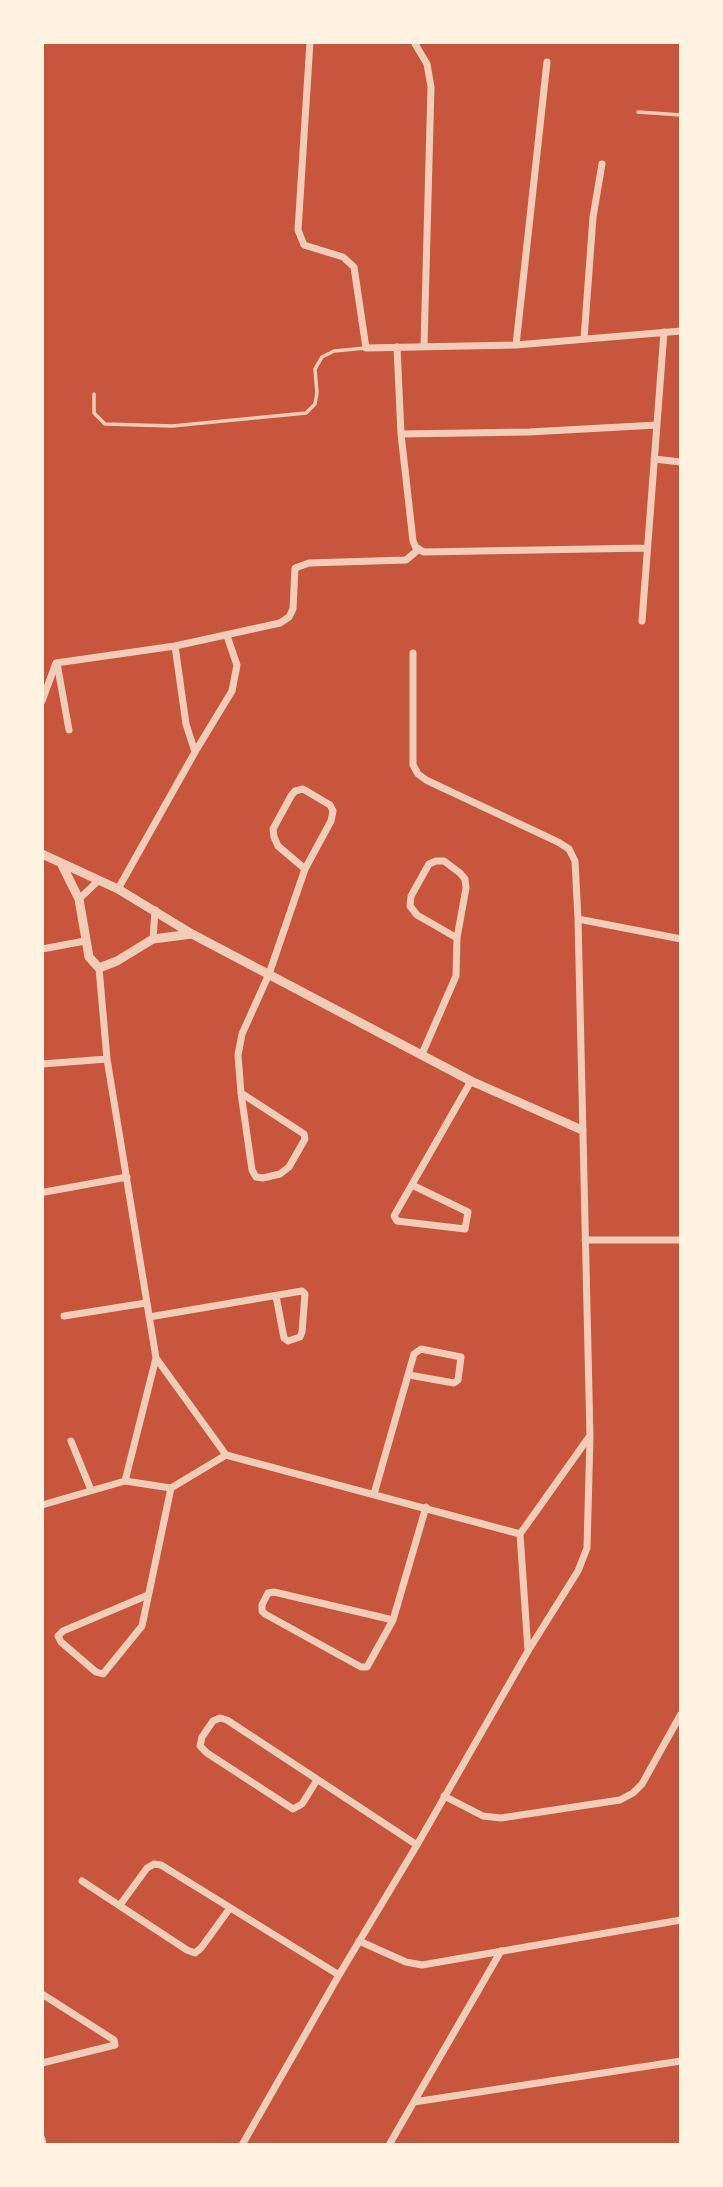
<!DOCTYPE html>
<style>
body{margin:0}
#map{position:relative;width:723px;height:2187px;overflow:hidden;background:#c8553d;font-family:Mulish,sans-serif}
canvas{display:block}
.frame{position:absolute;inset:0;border:44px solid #fff3e0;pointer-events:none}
</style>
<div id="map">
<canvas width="723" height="2187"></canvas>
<div class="frame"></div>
</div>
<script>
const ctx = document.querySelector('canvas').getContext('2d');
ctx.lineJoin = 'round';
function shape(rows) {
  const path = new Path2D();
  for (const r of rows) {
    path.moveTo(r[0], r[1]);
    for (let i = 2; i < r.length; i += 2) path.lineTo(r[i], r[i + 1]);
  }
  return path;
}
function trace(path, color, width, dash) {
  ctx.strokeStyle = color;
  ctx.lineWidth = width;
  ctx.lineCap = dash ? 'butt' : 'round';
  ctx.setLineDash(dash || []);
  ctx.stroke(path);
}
trace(shape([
 [638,112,681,115],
 [94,394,94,413,105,424,172,426,306,413,315,404,317,393,315,369,322,357,334,351,366,348]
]), '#f1ccb7', 3.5);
trace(shape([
 [310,42,298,230,304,245,343,257,354,267,366,348,516,345,681,331],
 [414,42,427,64,431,87,424,346],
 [584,339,593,217,602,164],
 [516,345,547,62],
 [397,347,401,434,413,541,416,548,424,552,647,548],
 [401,434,529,432,657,425],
 [654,459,681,462],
 [642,621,664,332],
 [175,646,186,724,195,752],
 [57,663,69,730],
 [42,701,56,663,175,646,280,623,289,617,293,609,295,568,309,563,406,560,419,549],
 [118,889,195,752,232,691,237,665,227,636],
 [79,899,98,881],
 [578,919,681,939],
 [153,939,155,910],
 [42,949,85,941],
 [99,968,107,1059,156,1358,125,1481],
 [422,1054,456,976,457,938,466,888,465,879,460,873,444,861,436,861,429,864,411,896,410,906,417,915,457,938],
 [42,1064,107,1059],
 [241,1093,304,1134,305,1139,289,1167,280,1174,263,1178,256,1177,252,1170,241,1093,238,1055,242,1034,269,974,305,869,331,821,333,811,330,805,303,789,295,791,291,796,273,829,274,837,278,846,305,869],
 [412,1185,468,1212,465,1229,397,1221,394,1216,471,1081],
 [45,1192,127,1177],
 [585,1240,681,1240],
 [64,1316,146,1303],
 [149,1317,302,1291,305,1294,302,1332,300,1337,288,1341,284,1338,276,1296],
 [156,1358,226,1455],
 [71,1441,91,1490],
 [374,1494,414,1354,421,1349,461,1357,458,1380,454,1383,409,1375],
 [42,1505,125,1481,171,1488,226,1455,520,1534],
 [148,1595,63,1631,58,1636,61,1642,96,1672,103,1674,142,1626,171,1488],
 [393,1620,274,1592,268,1593,262,1605,262,1611,265,1614,361,1667,367,1667,393,1620,426,1507],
 [528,1651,520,1534,589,1437],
 [317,1780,302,1804,293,1809,207,1753,200,1746,202,1737,213,1721,220,1718,227,1720,417,1845],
 [444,1796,483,1816,501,1818,620,1800,633,1793,642,1784,681,1714],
 [82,1881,187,1950,195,1953,201,1948,230,1908],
 [120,1905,147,1868,154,1864,161,1865,339,1975],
 [359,1941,406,1962,422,1965,681,1920],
 [42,1994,114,2040,115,2045,42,2063],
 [414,2102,681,2061],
 [42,2139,43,2145],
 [242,2145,339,1975,417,1845,528,1651,578,1571,587,1548,590,1437,578,919,575,861,569,849,558,842,426,780,418,774,413,765,413,653],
 [389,2145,501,1951]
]), '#f1ccb7', 7);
trace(shape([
 [42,854,118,889,192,934,471,1081,582,1130],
 [62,865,79,899,89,957,99,968,117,961,153,939,192,934]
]), '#f1ccb7', 9);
</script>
